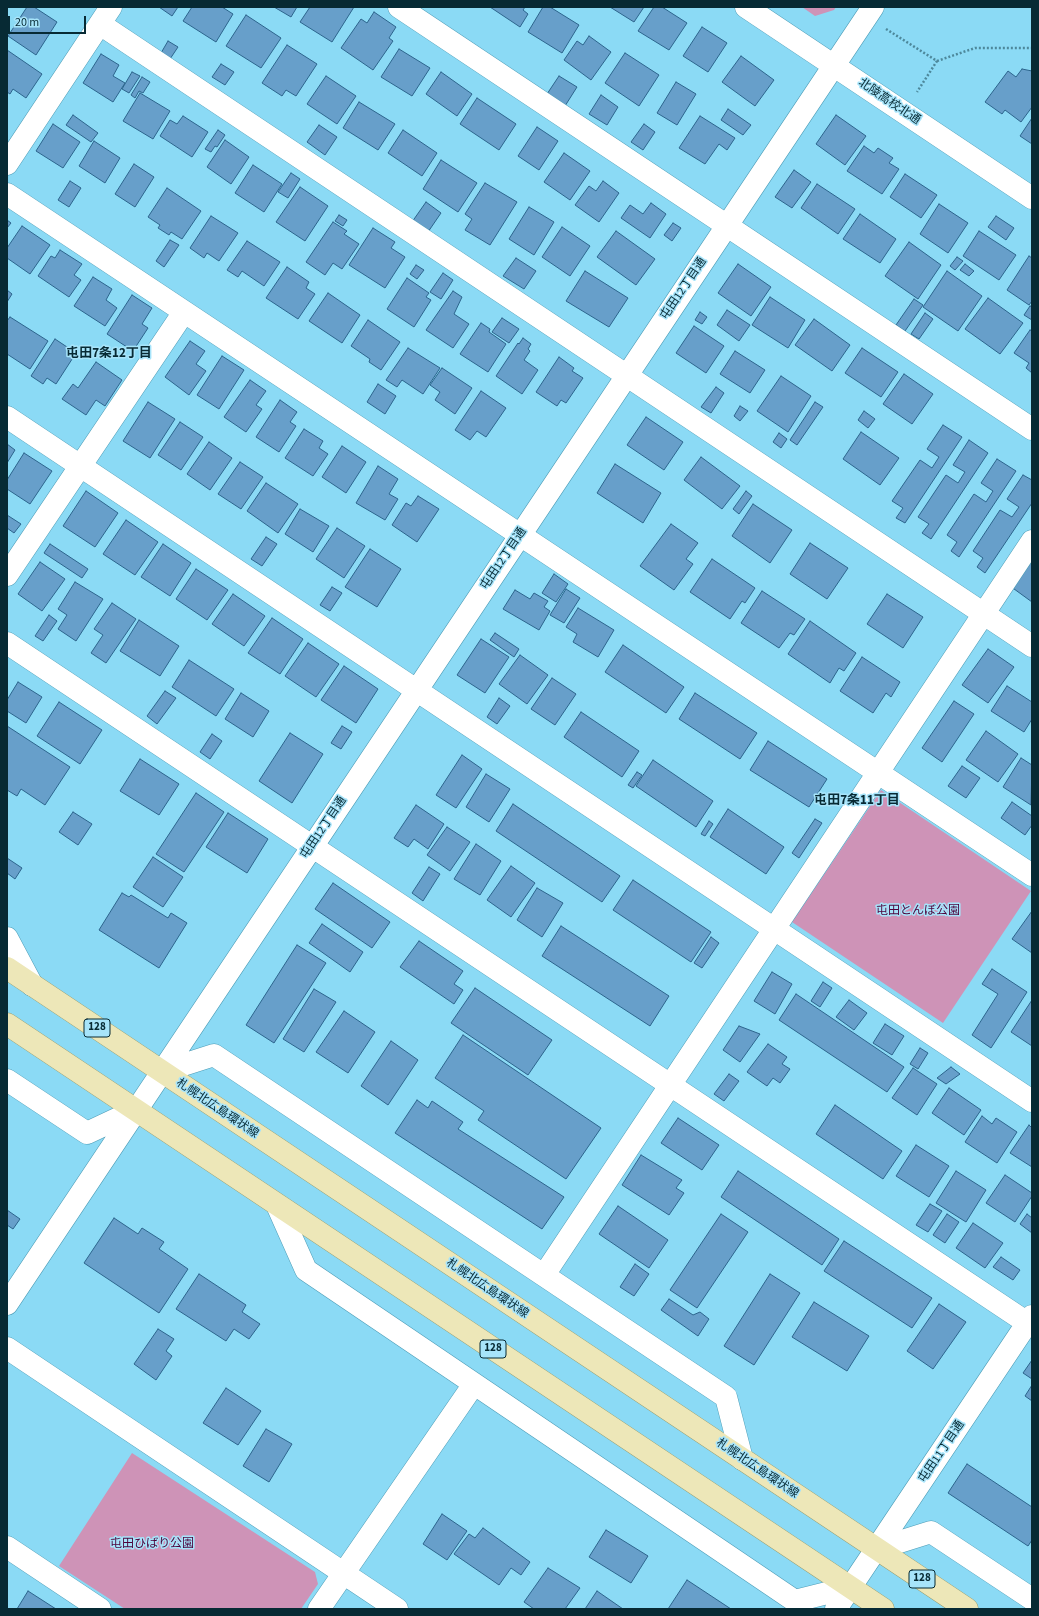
<!DOCTYPE html>
<meta charset="utf-8">
<style>
body{margin:0}
#map{position:relative;width:1039px;height:1616px;overflow:hidden;background:#8bdaf5;font-family:"Source Sans 3",sans-serif}
canvas{display:block}
.frame{position:absolute;inset:0;border:8px solid #072a34;pointer-events:none}
.scale{position:absolute;left:8px;top:16px;width:78px;height:18px;box-sizing:border-box;border:2px solid #072a34;border-top:0;padding-left:5px;font-size:12px;line-height:14px;white-space:nowrap;color:#072a34;-webkit-text-stroke:3px #a7e4fa;paint-order:stroke}
</style>
<div id="map">
<canvas width="1039" height="1616"></canvas>
<div class="frame"></div>
<div class="scale">20 m</div>
</div>
<script>
const ctx = document.querySelector('canvas').getContext('2d');
ctx.lineJoin = 'round';
function fillPath(path, color) {
  ctx.fillStyle = color;
  ctx.fill(path, 'evenodd');
}
function shape(rows) {
  const path = new Path2D();
  for (const r of rows) {
    path.moveTo(r[0], r[1]);
    for (let i = 2; i < r.length; i += 2) path.lineTo(r[i], r[i + 1]);
  }
  return path;
}
function trace(path, color, width, dash) {
  ctx.strokeStyle = color;
  ctx.lineWidth = width;
  ctx.lineCap = dash ? 'butt' : 'round';
  ctx.setLineDash(dash || []);
  ctx.stroke(path);
}
function label(font, color, halo, rows, align = 'center') {
  ctx.font = font + ' "Source Sans 3","Noto Sans JP",sans-serif';
  ctx.lineWidth = 3;
  ctx.setLineDash([]);
  ctx.textBaseline = 'middle';
  ctx.strokeStyle = halo;
  ctx.fillStyle = color;
  for (const [text, x, y, turn = 0] of rows) {
    ctx.save();
    ctx.translate(x, y);
    ctx.rotate((+turn || 0) * Math.PI / 180);
    ctx.textAlign = isNaN(turn) ? turn : align;
    if (halo) ctx.strokeText(text, 0, 0);
    ctx.fillText(text, 0, 0);
    ctx.restore();
  }
}
fillPath(shape([
 [802,7,836,7,834,10,815,16],
 [881,790,1031,891,943,1023,792,922],
 [132,1453,315,1572,318,1584,301,1609,125,1609,59,1566]
]), '#ce93b7');
const building = shape([
 [27,7,34,7,57,22,36,55,8,36,27,7],
 [159,7,178,7,172,16,159,7],
 [192,7,222,7,233,14,216,42,183,21,192,7],
 [274,7,297,7,291,17,274,7],
 [310,7,354,7,332,42,300,22,310,7],
 [490,7,525,7,523,10,528,14,520,27,490,7],
 [543,7,550,7,579,25,562,53,528,32,543,7],
 [610,7,644,7,634,22,610,7],
 [654,7,662,7,687,23,669,50,638,31,654,7],
 [374,12,396,27,389,38,393,41,373,70,341,48,361,19,367,23,374,12],
 [246,15,281,38,261,68,226,46,246,15],
 [702,27,727,43,708,72,683,56,702,27],
 [589,36,611,52,591,80,564,60,577,41,583,45,589,36],
 [168,41,178,47,170,59,161,53,168,41],
 [287,45,317,64,296,96,286,90,282,96,262,83,287,45],
 [399,49,430,68,412,96,381,77,399,49],
 [7,50,42,74,26,98,13,89,10,94,7,92,7,50],
 [625,53,659,75,639,106,605,83,625,53],
 [101,54,119,65,113,76,125,83,113,102,83,83,101,54],
 [741,56,774,80,755,106,722,82,741,56],
 [221,64,234,72,225,85,212,77,221,64],
 [1022,69,1032,71,1032,107,1021,122,1005,110,1002,114,985,102,1008,71,1016,77,1022,69],
 [132,72,140,76,129,93,122,89,132,72],
 [441,72,472,94,457,116,426,94,441,72],
 [326,76,356,96,337,124,307,104,326,76],
 [559,76,577,87,565,106,547,94,559,76],
 [142,77,150,82,143,93,139,91,135,98,131,95,142,77],
 [676,82,696,94,677,125,657,113,676,82],
 [140,93,170,111,153,139,123,121,140,93],
 [601,95,618,107,607,125,589,114,601,95],
 [477,98,516,124,499,150,460,124,477,98],
 [359,102,395,124,378,150,343,128,359,102],
 [728,109,751,125,743,135,721,120,728,109],
 [73,115,98,133,91,142,66,125,73,115],
 [836,115,866,136,845,165,816,144,836,115],
 [183,116,208,132,192,157,160,136,170,120,177,124,183,116],
 [700,116,735,138,727,150,719,144,705,164,679,148,700,116],
 [1032,118,1032,144,1020,136,1032,118],
 [53,124,80,142,63,168,36,151,53,124],
 [644,124,655,132,643,150,631,142,644,124],
 [319,125,337,137,325,155,307,142,319,125],
 [537,127,558,141,539,170,518,156,537,127],
 [218,130,225,135,217,147,215,146,211,152,205,149,218,130],
 [403,130,437,153,422,176,388,153,403,130],
 [225,140,249,157,231,184,207,167,225,140],
 [94,141,120,158,105,183,79,166,94,141],
 [864,146,874,153,878,148,893,158,889,163,899,169,882,194,847,171,864,146],
 [564,153,590,171,570,200,544,182,564,153],
 [441,160,477,183,458,212,423,189,441,160],
 [134,164,154,177,135,207,115,194,134,164],
 [253,165,282,184,264,212,235,193,253,165],
 [794,170,811,182,792,208,775,197,794,170],
 [291,173,300,179,288,198,278,192,291,173],
 [905,174,937,195,921,218,890,197,905,174],
 [70,181,81,188,69,207,58,200,70,181],
 [603,181,619,193,599,222,575,205,589,186,596,191,603,181],
 [485,183,517,202,490,245,465,230,472,219,465,214,485,183],
 [817,184,855,209,838,234,801,208,817,184],
 [300,187,328,206,305,241,276,222,300,187],
 [167,188,201,211,182,239,171,232,169,235,158,228,160,225,148,217,167,188],
 [426,202,441,213,428,232,412,222,426,202],
 [651,203,666,214,650,238,621,218,630,205,643,214,651,203],
 [939,204,968,223,948,253,920,234,939,204],
 [529,207,554,222,534,255,509,239,529,207],
 [860,214,896,239,880,263,843,239,860,214],
 [339,215,347,220,343,226,335,221,339,215],
 [211,216,238,233,219,261,207,253,204,258,190,248,211,216],
 [996,216,1014,228,1006,240,988,227,996,216],
 [7,220,11,223,7,228,7,220],
 [333,222,347,231,344,234,359,244,342,269,333,263,325,275,306,262,333,222],
 [673,223,681,228,672,241,664,235,673,223],
 [22,226,50,245,30,274,7,258,7,248,22,226],
 [562,227,590,246,570,276,542,257,562,227],
 [373,228,395,242,391,248,405,257,385,288,349,265,373,228],
 [616,231,655,259,636,285,597,257,616,231],
 [979,231,1016,255,999,280,963,256,979,231],
 [170,240,179,245,164,267,156,261,170,240],
 [247,241,280,262,264,286,242,271,238,277,227,270,247,241],
 [909,242,941,265,918,299,885,276,909,242],
 [60,250,82,264,74,275,81,280,69,297,38,276,51,256,55,258,60,250],
 [1029,256,1032,258,1032,301,1029,305,1007,290,1029,256],
 [957,257,963,261,955,270,950,266,957,257],
 [516,258,536,271,524,289,503,276,516,258],
 [738,264,771,287,751,316,718,293,738,264],
 [965,264,974,271,969,276,960,270,965,264],
 [416,265,424,270,417,279,410,274,416,265],
 [287,267,309,282,306,288,315,294,298,319,266,298,287,267],
 [585,271,628,298,609,327,566,301,585,271],
 [947,271,982,296,958,331,923,307,947,271],
 [443,273,453,280,441,299,430,292,443,273],
 [93,277,112,289,106,300,117,308,105,326,74,306,93,277],
 [407,278,429,293,426,297,431,300,414,327,387,309,407,278],
 [7,290,12,294,7,302,7,290],
 [453,291,462,297,454,314,469,324,453,348,426,330,453,291],
 [328,293,360,315,342,343,309,321,328,293],
 [132,295,152,308,142,324,148,328,133,351,107,334,132,295],
 [770,297,805,320,788,348,752,325,770,297],
 [988,298,1023,323,1000,354,965,329,988,298],
 [914,299,923,305,905,331,896,325,914,299],
 [1030,306,1032,307,1032,320,1024,315,1030,306],
 [727,310,750,325,739,341,717,325,727,310],
 [700,312,707,317,702,324,695,320,700,312],
 [925,313,933,319,919,339,911,334,925,313],
 [10,317,48,341,30,369,7,354,7,321,10,317],
 [502,318,519,329,509,343,492,332,502,318],
 [814,319,850,345,832,371,795,345,814,319],
 [368,320,400,342,381,370,369,362,370,359,351,346,368,320],
 [481,323,490,329,489,332,506,344,488,372,460,354,481,323],
 [694,326,724,346,706,373,676,353,694,326],
 [1030,330,1032,331,1032,373,1026,368,1029,363,1014,353,1030,330],
 [523,338,531,344,528,349,530,351,524,360,538,370,522,394,496,376,518,343,519,344,523,338],
 [55,339,76,353,56,384,47,378,43,384,31,376,55,339],
 [190,341,205,351,196,364,206,371,189,395,165,377,190,341],
 [408,348,440,368,423,394,402,380,397,387,386,380,408,348],
 [862,348,898,372,881,397,845,373,862,348],
 [735,351,765,370,750,393,720,374,735,351],
 [222,356,244,370,219,409,197,395,222,356],
 [559,357,574,368,572,371,583,378,566,403,561,400,557,406,536,392,559,357],
 [96,362,122,380,105,406,96,400,86,415,62,399,73,384,78,388,96,362],
 [442,368,472,388,455,414,435,400,440,392,430,385,442,368],
 [904,374,933,394,912,424,883,404,904,374],
 [781,376,811,396,788,432,757,411,781,376],
 [250,380,266,391,256,405,262,409,246,432,224,417,250,380],
 [378,384,396,396,385,414,367,402,378,384],
 [716,387,724,393,711,413,701,407,716,387],
 [481,391,506,408,486,437,477,431,470,440,455,430,481,391],
 [280,400,297,412,290,422,296,426,279,452,256,437,280,400],
 [148,402,175,419,150,458,123,441,148,402],
 [815,402,823,407,797,445,790,440,815,402],
 [740,406,748,411,740,421,734,416,740,406],
 [864,411,875,419,868,428,858,420,864,411],
 [646,417,683,442,664,470,627,445,646,417],
 [180,422,203,437,181,470,158,455,180,422],
 [943,425,962,437,905,523,896,518,903,508,892,501,920,460,932,468,939,457,927,449,943,425],
 [304,429,323,441,319,448,328,454,313,476,285,458,304,429],
 [861,432,899,458,880,485,843,459,861,432],
 [779,433,787,439,781,448,773,442,779,433],
 [969,440,988,453,931,539,922,533,929,524,918,517,946,475,958,483,965,472,953,465,969,440],
 [209,442,232,458,210,490,187,474,209,442],
 [7,444,15,450,7,463,7,444],
 [342,446,366,462,346,493,322,477,342,446],
 [24,453,52,471,30,504,7,489,7,480,24,453],
 [701,457,740,486,722,509,684,480,701,457],
 [997,459,1016,471,959,557,951,551,957,542,947,535,974,494,986,502,993,491,981,483,997,459],
 [240,462,263,477,241,509,218,494,240,462],
 [615,464,661,493,643,523,597,493,615,464],
 [378,466,398,479,389,494,398,499,385,520,356,503,378,466],
 [1023,475,1032,480,1032,503,985,573,977,567,983,558,973,551,1000,510,1012,517,1019,507,1007,499,1023,475],
 [266,483,298,504,278,533,247,511,266,483],
 [86,491,118,513,95,547,63,526,86,491],
 [746,491,752,496,739,514,733,509,746,491],
 [418,496,439,509,417,542,392,525,406,503,411,506,418,496],
 [753,504,792,530,770,563,732,536,753,504],
 [300,509,329,526,313,552,285,534,300,509],
 [7,515,21,524,14,533,7,528,7,515],
 [126,520,158,542,135,575,103,554,126,520],
 [671,524,698,543,686,559,693,564,674,590,640,566,671,524],
 [337,528,365,546,344,578,316,559,337,528],
 [266,537,277,544,262,566,251,559,266,537],
 [810,543,848,568,827,599,790,574,810,543],
 [50,544,88,569,82,578,44,553,50,544],
 [163,544,191,563,170,596,141,577,163,544],
 [370,549,401,569,377,607,345,587,370,549],
 [1032,556,1032,602,1010,586,1032,556],
 [712,559,755,588,745,603,742,601,730,619,690,592,712,559],
 [40,562,65,579,42,611,18,594,40,562],
 [196,569,228,590,207,620,176,599,196,569],
 [554,574,568,584,556,602,542,593,554,574],
 [75,582,103,599,76,641,58,629,67,615,58,609,75,582],
 [332,587,342,593,330,611,320,605,332,587],
 [566,589,580,598,564,623,550,615,566,589],
 [515,590,530,599,534,593,548,601,544,607,550,611,539,630,503,609,515,590],
 [762,591,805,619,794,635,790,633,779,648,741,623,762,591],
 [233,594,265,616,244,646,212,624,233,594],
 [887,594,923,617,903,648,867,624,887,594],
 [112,603,136,619,106,663,91,653,103,635,94,629,112,603],
 [578,608,614,630,598,657,573,642,577,634,566,627,578,608],
 [49,615,57,621,43,641,35,636,49,615],
 [272,618,303,639,280,674,248,653,272,618],
 [139,620,179,646,160,676,120,651,139,620],
 [810,621,856,653,844,671,839,668,830,683,788,654,810,621],
 [495,633,519,649,514,657,490,640,495,633],
 [481,639,509,657,485,693,457,675,481,639],
 [308,643,339,664,316,697,285,676,308,643],
 [623,645,684,687,666,713,605,672,623,645],
 [988,649,1014,667,988,703,962,685,988,649],
 [520,655,548,675,527,704,499,684,520,655],
 [862,657,900,682,891,697,886,693,873,713,840,691,862,657],
 [189,660,234,689,216,716,172,687,189,660],
 [344,666,378,689,356,723,321,700,344,666],
 [552,678,576,694,555,725,531,709,552,678],
 [18,682,42,697,26,723,7,711,7,700,18,682],
 [1007,686,1032,702,1032,719,1024,732,991,711,1007,686],
 [165,691,176,698,157,724,147,716,165,691],
 [241,693,269,711,253,737,225,719,241,693],
 [695,693,757,733,740,759,679,719,695,693],
 [499,698,510,706,497,724,487,717,499,698],
 [954,701,974,714,942,762,922,748,954,701],
 [59,702,102,730,80,764,37,736,59,702],
 [581,712,639,751,622,777,564,737,581,712],
 [7,726,70,767,45,805,21,789,17,796,7,790,7,726],
 [342,726,352,732,341,749,331,743,342,726],
 [986,731,1018,754,998,782,966,760,986,731],
 [290,733,323,754,292,803,259,781,290,733],
 [212,734,222,741,210,759,200,752,212,734],
 [768,741,827,779,809,807,750,770,768,741],
 [462,755,482,769,456,808,436,795,462,755],
 [1021,758,1032,765,1031,805,1003,787,1021,758],
 [140,759,179,784,159,815,120,791,140,759],
 [653,760,713,801,696,827,636,786,653,760],
 [962,766,980,778,966,798,948,786,962,766],
 [637,772,642,775,633,788,628,785,637,772],
 [486,774,510,789,489,822,466,807,486,774],
 [196,793,224,812,184,872,156,854,196,793],
 [1012,802,1032,816,1032,825,1025,835,1001,818,1012,802],
 [513,804,620,876,602,902,496,831,513,804],
 [416,805,444,824,428,849,414,839,408,847,394,838,416,805],
 [728,809,784,847,766,874,710,837,728,809],
 [73,812,92,824,78,845,59,832,73,812],
 [228,813,268,839,247,873,206,847,228,813],
 [815,819,822,823,799,858,792,853,815,819],
 [709,821,713,824,705,836,701,834,709,821],
 [447,827,470,842,450,871,427,855,447,827],
 [476,844,501,861,480,895,454,879,476,844],
 [153,857,183,877,163,907,133,887,153,857],
 [7,858,22,868,15,879,7,873,7,858],
 [511,866,535,883,511,917,487,900,511,866],
 [429,867,440,874,423,901,412,893,429,867],
 [633,880,711,932,691,962,613,910,633,880],
 [333,883,390,922,372,948,315,909,333,883],
 [537,888,563,903,542,937,517,920,537,888],
 [122,893,129,897,131,895,168,918,171,913,187,923,159,968,99,930,122,893],
 [1032,911,1032,953,1012,939,1032,911],
 [322,924,363,952,350,972,309,943,322,924],
 [561,926,669,996,650,1026,542,956,561,926],
 [711,937,719,943,702,968,694,963,711,937],
 [419,941,463,971,454,984,463,990,454,1004,400,967,419,941],
 [297,945,326,963,274,1043,246,1025,297,945],
 [992,969,1027,992,991,1048,972,1035,998,994,982,984,992,969],
 [772,972,792,984,775,1014,754,1001,772,972],
 [823,982,832,988,820,1007,811,1001,823,982],
 [475,988,552,1040,528,1075,451,1023,475,988],
 [314,989,336,1002,304,1052,283,1039,314,989],
 [796,994,904,1067,887,1092,779,1020,796,994],
 [849,1000,867,1013,854,1030,836,1017,849,1000],
 [1032,1000,1032,1046,1011,1032,1032,1000],
 [344,1011,375,1032,348,1073,316,1052,344,1011],
 [885,1024,904,1036,892,1055,873,1043,885,1024],
 [739,1026,760,1034,740,1062,723,1050,739,1026],
 [463,1035,601,1128,566,1179,478,1120,484,1111,435,1078,463,1035],
 [391,1041,418,1060,388,1105,361,1086,391,1041],
 [768,1044,787,1057,782,1064,790,1069,780,1083,773,1078,767,1086,747,1072,768,1044],
 [920,1048,928,1053,918,1069,910,1064,920,1048],
 [951,1067,960,1074,946,1084,937,1078,951,1067],
 [913,1068,937,1084,917,1115,892,1098,913,1068],
 [729,1074,739,1081,724,1101,714,1094,729,1074],
 [949,1088,981,1110,964,1135,932,1113,949,1088],
 [417,1100,428,1108,432,1101,463,1122,458,1129,564,1197,542,1229,395,1133,417,1100],
 [835,1105,902,1151,883,1179,816,1134,835,1105],
 [982,1116,992,1124,996,1118,1017,1132,997,1163,965,1142,982,1116],
 [678,1118,719,1145,702,1170,661,1143,678,1118],
 [1029,1125,1032,1128,1032,1167,1010,1153,1029,1125],
 [916,1145,949,1166,929,1197,896,1176,916,1145],
 [641,1155,682,1180,676,1188,684,1193,669,1215,622,1185,641,1155],
 [738,1171,839,1239,822,1265,721,1197,738,1171],
 [956,1171,986,1190,966,1222,936,1203,956,1171],
 [1005,1175,1032,1193,1032,1196,1015,1222,986,1203,1005,1175],
 [930,1204,942,1211,928,1232,916,1225,930,1204],
 [618,1206,668,1240,649,1268,599,1234,618,1206],
 [7,1210,20,1219,13,1229,7,1225,7,1210],
 [721,1214,748,1232,697,1308,670,1290,721,1214],
 [947,1214,959,1222,945,1243,933,1235,947,1214],
 [1027,1214,1032,1218,1032,1233,1020,1224,1027,1214],
 [114,1218,138,1234,142,1228,164,1242,159,1249,188,1269,159,1313,84,1263,114,1218],
 [973,1223,1003,1243,985,1268,956,1248,973,1223],
 [844,1241,932,1298,912,1328,824,1271,844,1241],
 [1001,1257,1020,1270,1013,1280,993,1267,1001,1257],
 [635,1264,649,1274,634,1296,620,1287,635,1264],
 [199,1274,246,1305,242,1312,260,1324,249,1339,234,1329,226,1341,176,1309,199,1274],
 [770,1274,800,1293,754,1365,724,1346,770,1274],
 [669,1299,693,1315,700,1312,709,1319,698,1336,661,1310,669,1299],
 [814,1302,869,1336,847,1371,792,1337,814,1302],
 [939,1304,966,1322,933,1369,907,1351,939,1304],
 [158,1329,174,1339,166,1351,172,1356,156,1380,134,1364,158,1329],
 [1032,1360,1032,1379,1023,1373,1032,1360],
 [1032,1385,1032,1401,1025,1396,1032,1385],
 [226,1388,261,1411,238,1445,203,1423,226,1388],
 [266,1429,292,1444,269,1482,243,1466,266,1429],
 [967,1464,1032,1507,1032,1540,1028,1546,948,1493,967,1464],
 [442,1514,467,1531,447,1560,423,1544,442,1514],
 [483,1528,530,1562,521,1575,511,1568,499,1585,454,1554,469,1534,475,1538,483,1528],
 [606,1530,648,1556,631,1583,589,1557,606,1530],
 [548,1568,580,1588,565,1609,534,1609,524,1602,548,1568],
 [687,1580,731,1609,668,1609,687,1580],
 [28,1591,56,1609,17,1609,28,1591],
 [597,1591,623,1609,585,1609,597,1591]
]);
fillPath(building, '#679fca');
trace(building, '#2c648c', 1);
const street = shape([
 [399,7,1032,429],
 [746,7,1032,198],
 [100,24,1032,646],
 [7,164,111,7],
 [7,194,1032,875],
 [7,417,1032,1101],
 [7,575,184,312],
 [7,643,1032,1326],
 [7,938,32,985],
 [161,1072,214,1055,726,1397,742,1459],
 [7,1080,87,1133,136,1110],
 [277,1205,306,1270,795,1601,851,1587],
 [544,1275,1032,541],
 [7,1304,873,7],
 [7,1348,397,1609],
 [7,1547,100,1609],
 [877,1549,931,1532,1032,1599],
 [319,1609,474,1384],
 [836,1609,1032,1316]
]);
const primary = shape([
 [7,968,967,1609],
 [7,1024,883,1609]
]);
trace(street, '#4d9cb6', 23);
trace(primary, '#959a6b', 23);
trace(shape([
 [886,29,937,61,917,92],
 [937,61,975,48,1032,48]
]), '#4d889b', 2.5, [2, 2]);
trace(street, '#fff', 22);
trace(primary, '#ede7b8', 22);
for (const [x, y, w] of [
 [97,1028,26],
 [493,1349,26],
 [922,1579,26]
]) {
  const box = new Path2D();
  box.roundRect(x - w / 2, y - 9, w, 18, 3);
  ctx.fillStyle = '#a7e4fa';
  ctx.fill(box);
  trace(box, '#072a34', 1);
}
label('bold 11px', '#072a34', null, [
 ["128",97,1028],
 ["128",493,1349],
 ["128",922,1579]
]);
label('12px', '#072a34', '#a7e4fa', [
 ["北陵高校北通",889,102,34],
 ["屯田12丁目通",684,289,-56],
 ["屯田12丁目通",504,559,-56],
 ["屯田12丁目通",324,828,-56],
 ["札幌北広島環状線",217,1109,34],
 ["札幌北広島環状線",487,1289,34],
 ["屯田11丁目通",942,1452,-56],
 ["札幌北広島環状線",757,1469,34]
]);
label('12px', '#4d023a', '#a7e4fa', [
 ["屯田とんぼ公園",918,911],
 ["屯田ひばり公園",152,1544]
]);
label('bold 13px', '#072a34', '#a7e4fa', [
 ["屯田7条12丁目",109,354],
 ["屯田7条11丁目",857,801]
]);
</script>
